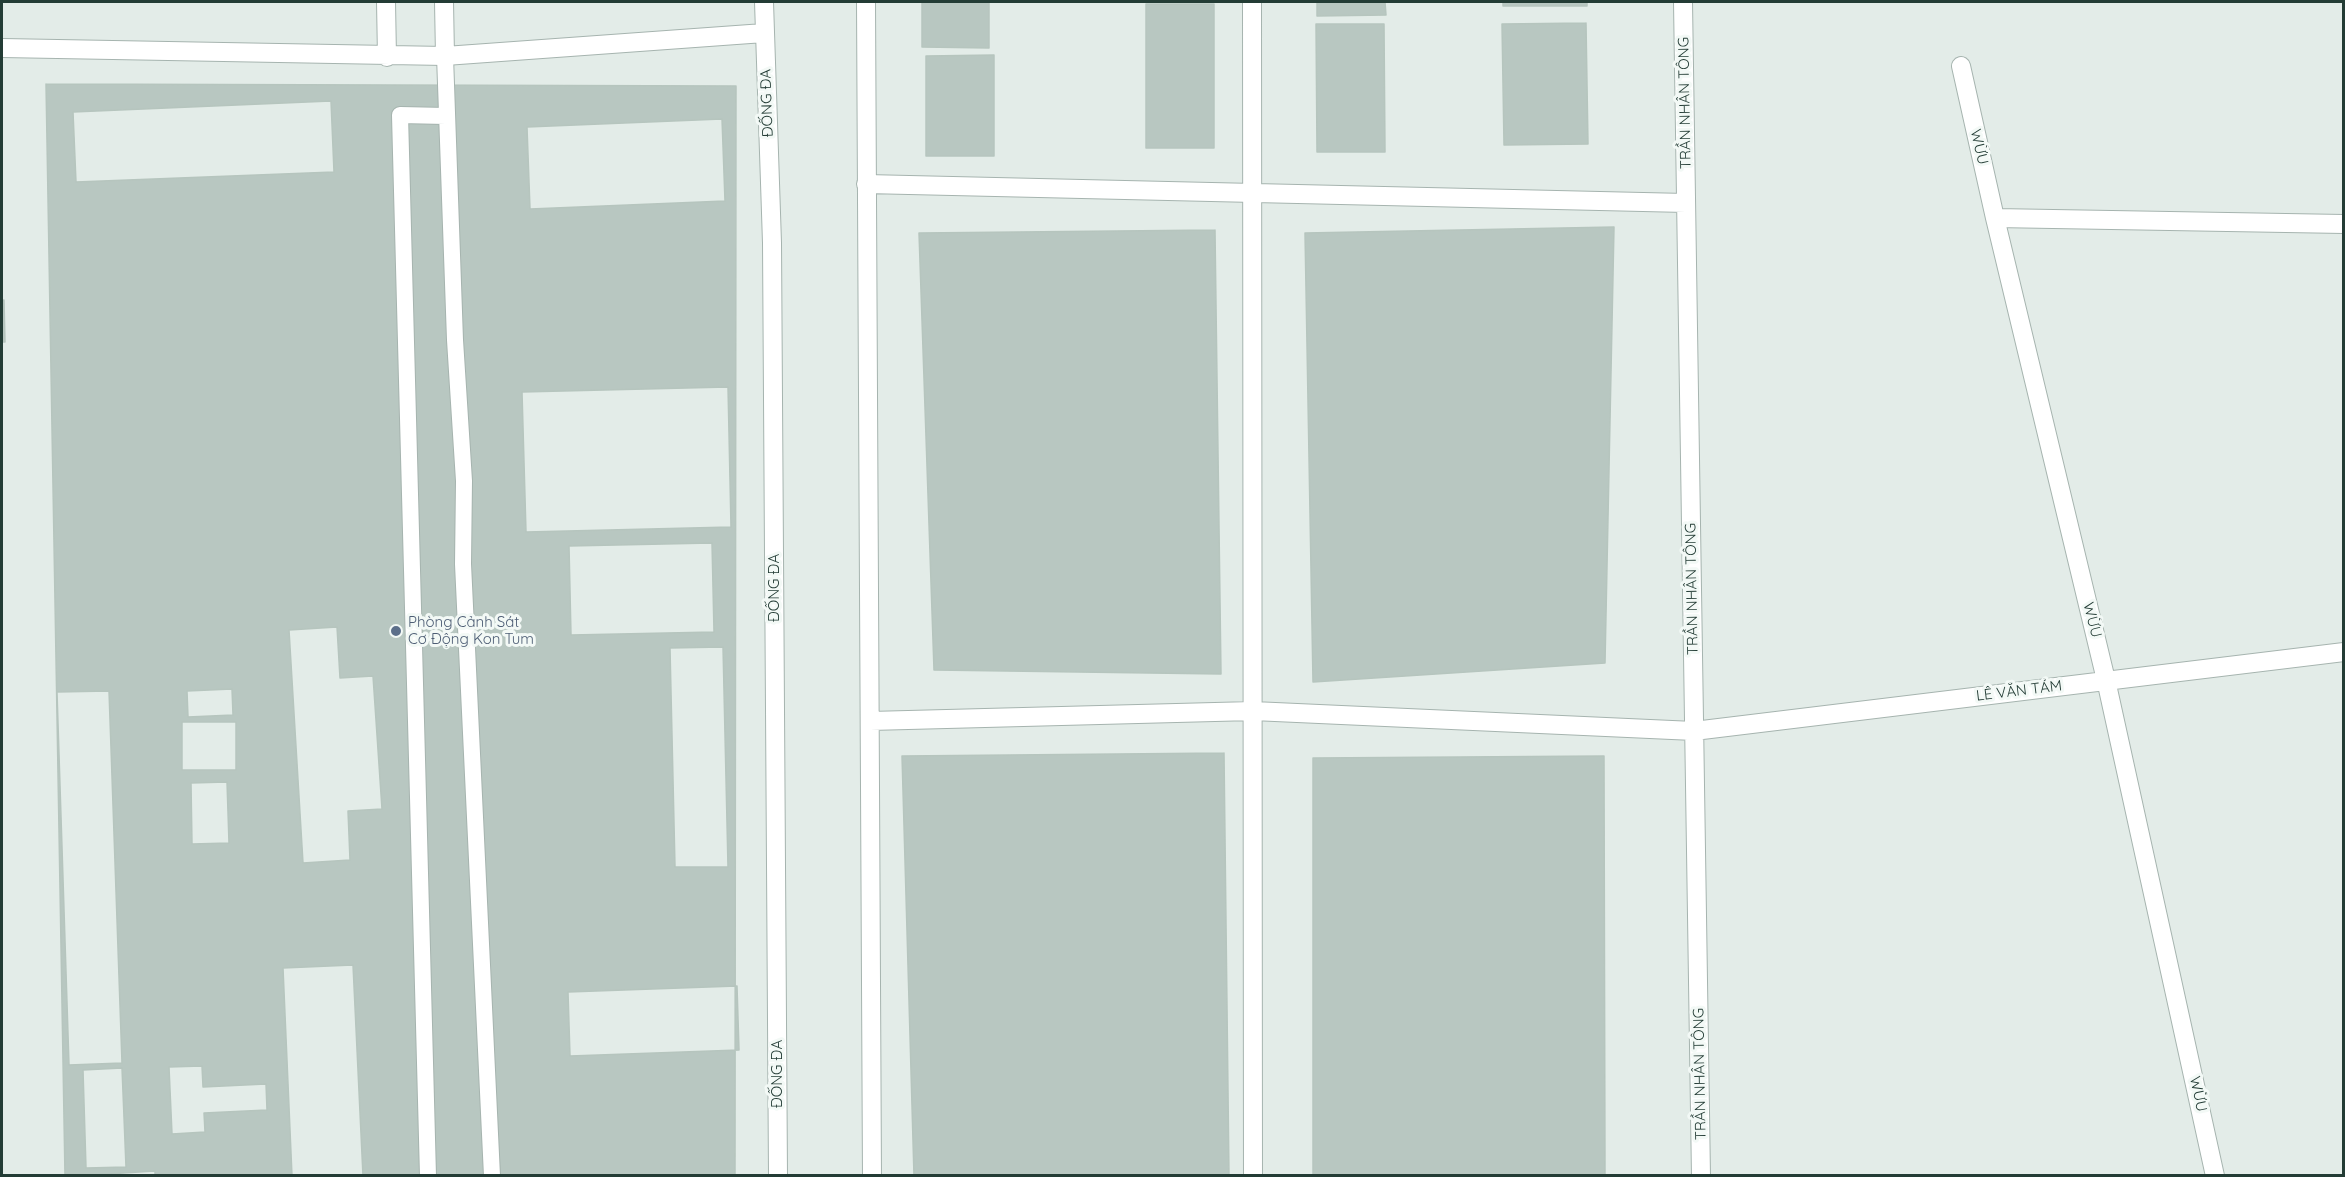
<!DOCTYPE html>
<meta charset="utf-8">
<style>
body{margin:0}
#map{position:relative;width:2345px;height:1177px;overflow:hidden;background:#e3ece8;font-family:Quicksand,sans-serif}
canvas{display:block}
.frame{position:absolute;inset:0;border:3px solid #233c35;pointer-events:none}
</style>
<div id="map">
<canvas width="2345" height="1177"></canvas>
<div class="frame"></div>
</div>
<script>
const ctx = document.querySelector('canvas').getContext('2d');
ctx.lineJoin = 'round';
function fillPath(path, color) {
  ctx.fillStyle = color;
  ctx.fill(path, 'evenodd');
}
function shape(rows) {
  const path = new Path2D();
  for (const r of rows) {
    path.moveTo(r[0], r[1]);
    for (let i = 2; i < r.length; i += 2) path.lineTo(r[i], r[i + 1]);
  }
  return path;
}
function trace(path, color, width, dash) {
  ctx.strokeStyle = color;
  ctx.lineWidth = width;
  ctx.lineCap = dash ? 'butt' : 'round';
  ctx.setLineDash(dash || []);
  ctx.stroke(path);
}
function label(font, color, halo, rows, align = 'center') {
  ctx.font = font + ' Quicksand,sans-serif';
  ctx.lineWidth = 6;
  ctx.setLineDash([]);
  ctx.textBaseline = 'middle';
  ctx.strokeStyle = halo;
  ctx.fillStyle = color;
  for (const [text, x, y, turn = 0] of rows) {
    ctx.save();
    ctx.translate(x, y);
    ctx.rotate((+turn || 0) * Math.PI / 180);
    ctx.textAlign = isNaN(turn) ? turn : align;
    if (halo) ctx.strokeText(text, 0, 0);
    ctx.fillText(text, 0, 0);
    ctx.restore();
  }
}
const building = shape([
 [922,2,989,2,989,48,922,47,922,2],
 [1317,2,1385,2,1386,15,1317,16,1317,2],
 [1503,2,1587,2,1587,6,1503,6,1503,2],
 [1146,4,1214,4,1214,148,1146,148,1146,4],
 [1586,23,1588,144,1504,145,1502,24,1586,23],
 [1316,24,1384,24,1385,152,1317,152,1316,24],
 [994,55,994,156,926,156,926,56,994,55],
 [46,84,736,86,735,1176,65,1176,46,84],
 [331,101,334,172,76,182,73,112,331,101],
 [722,119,725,201,530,209,527,127,722,119],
 [1614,227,1605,663,1313,682,1305,233,1614,227],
 [1215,230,1221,674,934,670,919,233,1215,230],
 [2,300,4,300,5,342,2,342,2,300],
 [728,387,731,527,526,532,522,392,728,387],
 [712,543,714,632,571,635,569,546,712,543],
 [337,627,340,678,373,676,382,809,348,811,350,860,303,863,289,630,337,627],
 [723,647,728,867,675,867,670,648,723,647],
 [232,689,233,715,188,717,187,691,232,689],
 [109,691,122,1063,69,1065,57,692,109,691],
 [182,722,236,722,236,770,182,770,182,722],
 [1224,753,1229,1176,914,1176,902,756,1224,753],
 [1604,756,1605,1176,1313,1176,1313,758,1604,756],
 [227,782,229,843,192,844,191,783,227,782],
 [353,965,363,1176,292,1176,283,968,353,965],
 [737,986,739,1050,570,1056,568,992,737,986],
 [202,1066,203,1087,266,1084,267,1110,204,1113,205,1132,172,1134,169,1067,202,1066],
 [122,1068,126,1167,86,1168,83,1070,122,1068],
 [155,1171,155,1176,76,1176,155,1171]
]);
fillPath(building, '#b8c7c1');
trace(building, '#b6c5be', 1.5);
const service = shape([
 [445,56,455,340,464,481,463,564,492,1176],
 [428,1176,400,115,446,116]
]);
const minor = shape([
 [386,2,387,57],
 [444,2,445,56],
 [764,2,772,243,778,1176],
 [866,2,872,1176],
 [1252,2,1253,1176],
 [1683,2,1701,1176],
 [2,48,445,56,764,33],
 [1961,66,1995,218,2106,680,2215,1176],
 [866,184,1686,203],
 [1995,218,2344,224],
 [870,721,1253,711,1694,731,2344,652]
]);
trace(service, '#a6b4af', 18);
trace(minor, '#a6b4af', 20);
trace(service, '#fff', 16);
trace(minor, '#fff', 18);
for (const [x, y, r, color] of [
 [396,631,6,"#5c6f8a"]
]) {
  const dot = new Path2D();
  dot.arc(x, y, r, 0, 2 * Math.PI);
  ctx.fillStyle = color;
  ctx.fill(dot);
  trace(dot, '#f3f9f6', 2);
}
label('15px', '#233c35', '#f3f9f6', [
 ["ĐỐNG ĐA",767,103,-92],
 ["TRẦN NHÂN TÔNG",1685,103,-91],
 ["WỪU",1979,147,77],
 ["ĐỐNG ĐA",774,588,-90],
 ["TRẦN NHÂN TÔNG",1692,589,-91],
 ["WỪU",2092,620,76],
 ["LÊ VĂN TÁM",2019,691,-7],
 ["ĐỐNG ĐA",777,1074,-90],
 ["TRẦN NHÂN TÔNG",1700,1074,-91],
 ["WỪU",2198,1094,78]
]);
label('15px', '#4e5e75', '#f3f9f6', [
 ["Phòng Cảnh Sát",408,622],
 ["Cơ Động Kon Tum",408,639]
], 'left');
</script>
